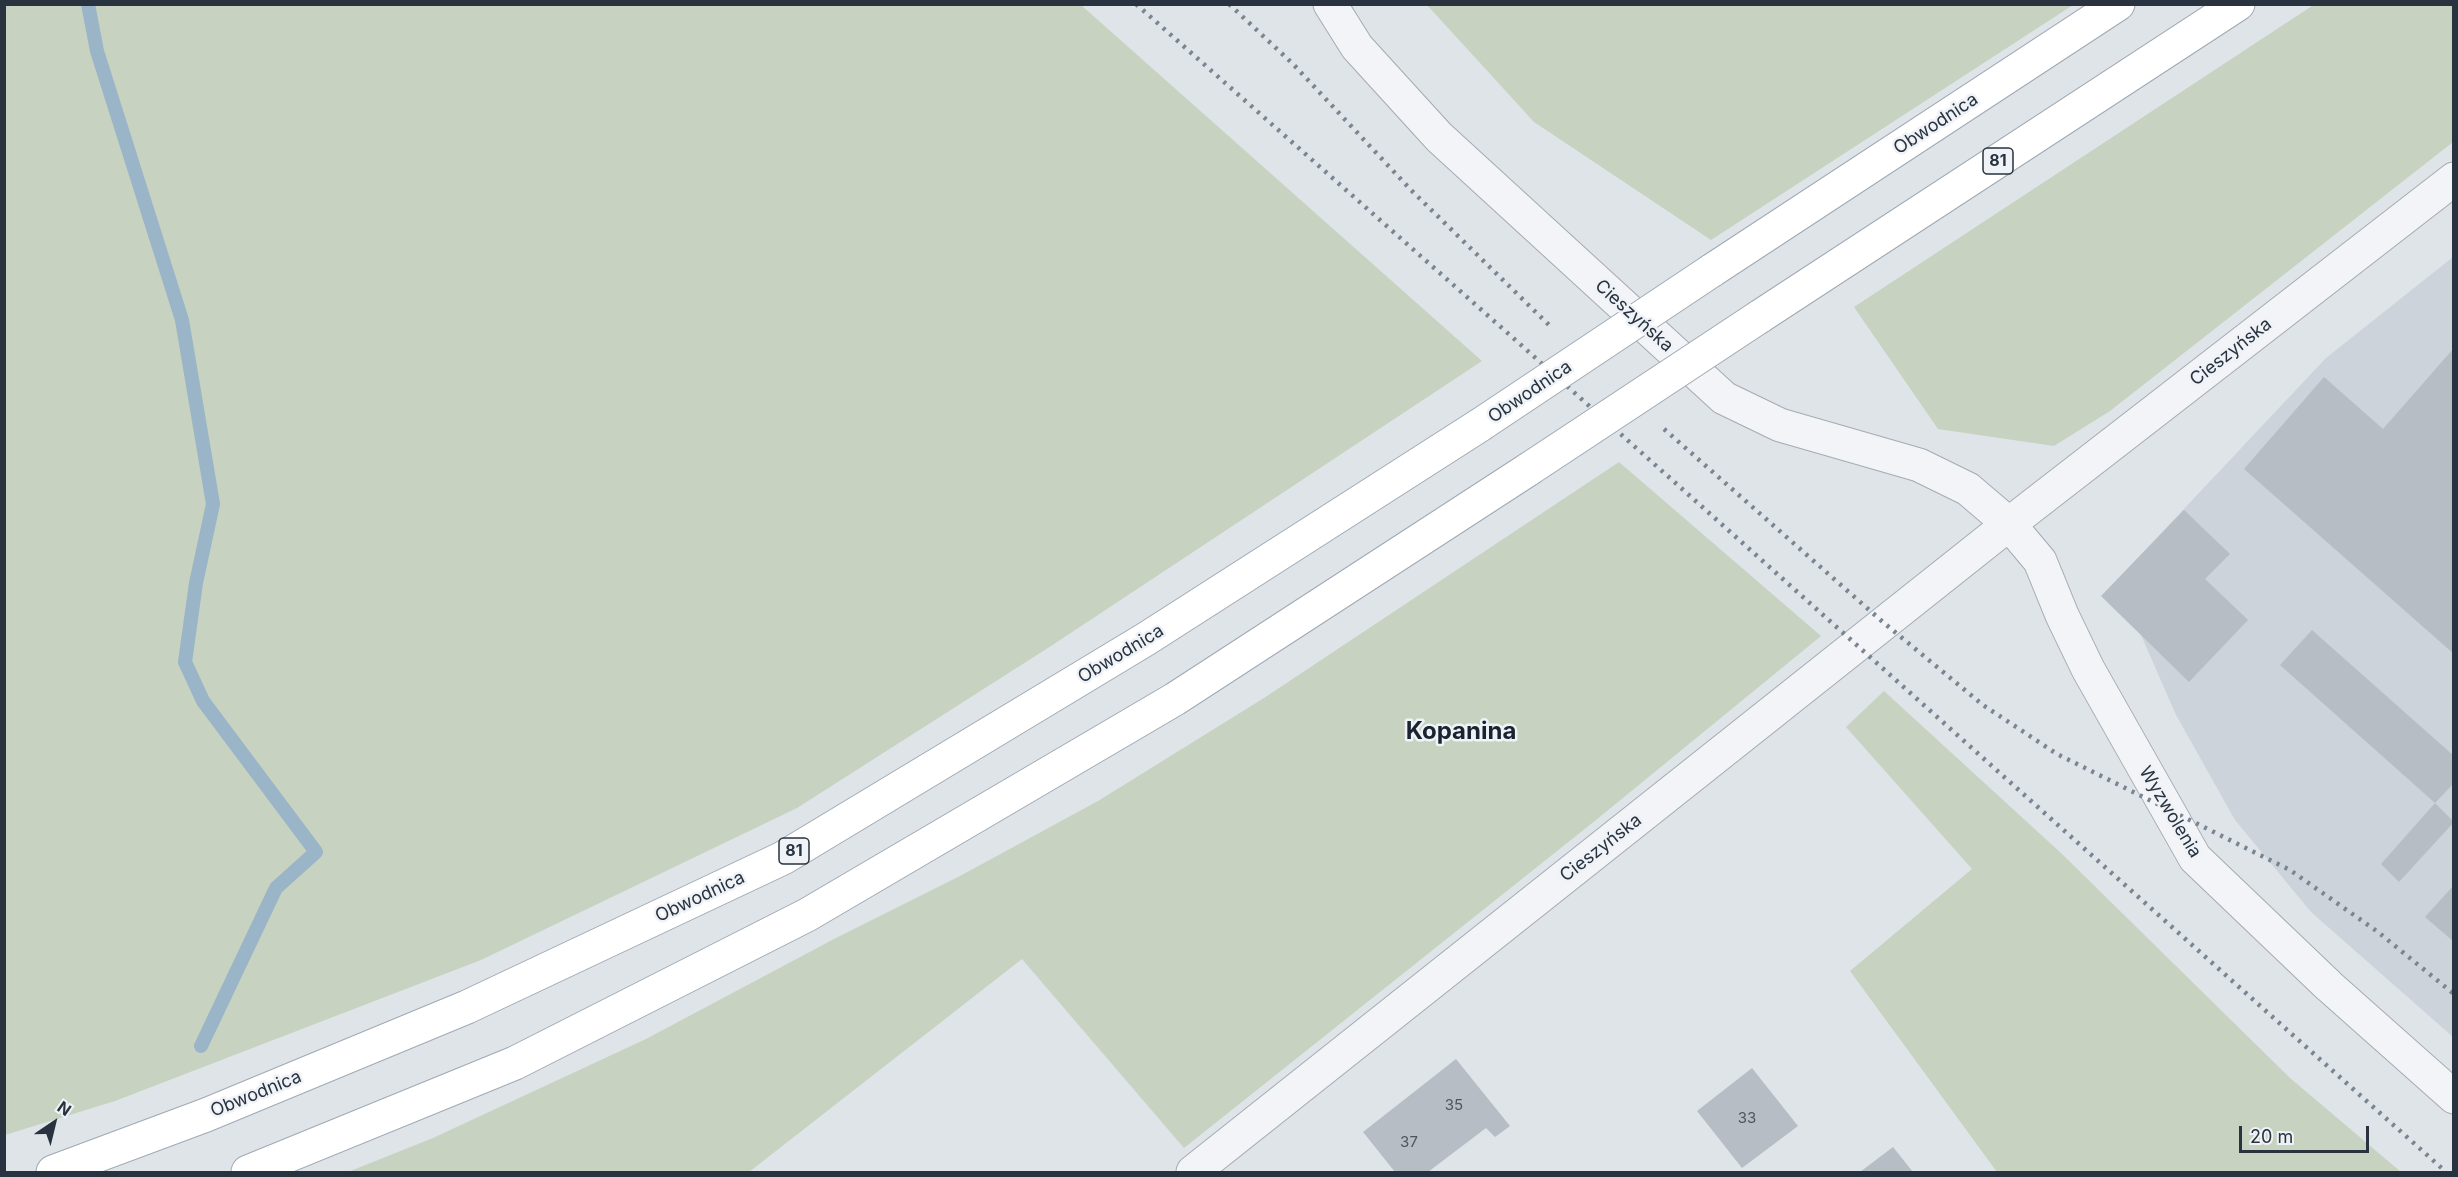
<!DOCTYPE html>
<meta charset="utf-8">
<style>
body{margin:0}
#map{position:relative;width:2458px;height:1177px;overflow:hidden;background:#dfe4e8;font-family:Inter,sans-serif}
canvas{display:block}
.frame{position:absolute;inset:0;border:6px solid #28333f;pointer-events:none}
.north{position:absolute;left:24px;top:1093px;width:60px;height:60px;-webkit-text-stroke:4px #eff2f6;paint-order:stroke;rotate:35deg;font-size:16px;font-weight:700;line-height:24px;text-align:center;color:#28333f}
.north::after{content:'';display:block;margin:auto;width:21px;height:27px;background:#28333f;clip-path:polygon(50% 0,100% 100%,50% 72%,0 100%)}
.scale{position:absolute;left:2239px;top:1126px;width:130px;height:27px;box-sizing:border-box;border:3px solid #28333f;border-top:0;padding-left:8px;font-size:18px;line-height:21px;white-space:nowrap;color:#28333f;-webkit-text-stroke:4px #eff2f6;paint-order:stroke}
</style>
<div id="map">
<canvas width="2458" height="1177"></canvas>
<div class="frame"></div>
<div class="north">N</div>
<div class="scale">20 m</div>
</div>
<script>
const ctx = document.querySelector('canvas').getContext('2d');
ctx.lineJoin = 'round';
function fillPath(path, color) {
  ctx.fillStyle = color;
  ctx.fill(path, 'evenodd');
}
function shape(rows) {
  const path = new Path2D();
  for (const r of rows) {
    path.moveTo(r[0], r[1]);
    for (let i = 2; i < r.length; i += 2) path.lineTo(r[i], r[i + 1]);
  }
  return path;
}
function trace(path, color, width, dash) {
  ctx.strokeStyle = color;
  ctx.lineWidth = width;
  ctx.lineCap = dash ? 'butt' : 'round';
  ctx.setLineDash(dash || []);
  ctx.stroke(path);
}
function label(font, color, halo, rows, align = 'center') {
  ctx.font = font + ' Inter,sans-serif';
  ctx.lineWidth = 5;
  ctx.setLineDash([]);
  ctx.textBaseline = 'middle';
  ctx.strokeStyle = halo;
  ctx.fillStyle = color;
  for (const [text, x, y, turn = 0] of rows) {
    ctx.save();
    ctx.translate(x, y);
    ctx.rotate((+turn || 0) * Math.PI / 180);
    ctx.textAlign = isNaN(turn) ? turn : align;
    if (halo) ctx.strokeText(text, 0, 0);
    ctx.fillText(text, 0, 0);
    ctx.restore();
  }
}
fillPath(shape([
 [2453,257,2453,1037,2311,912,2235,820,2176,715,2117,580,2326,358]
]), '#cdd3da');
fillPath(shape([
 [5,4,1081,5,1482,361,1051,646,797,808,481,960,115,1101,5,1135],
 [2315,4,2453,5,2453,142,2110,411,2054,446,1938,429,1854,307],
 [1427,5,2073,5,1711,240,1534,122],
 [1619,462,1821,636,1596,820,1184,1148,1022,959,749,1172,348,1172,433,1138,646,1039,834,939,960,876,1098,801,1264,698],
 [1884,691,2062,854,2290,1078,2401,1172,1997,1172,1850,971,1972,869,1846,727]
]), '#c7d2c0');
trace(shape([
 [88,4,97,51,182,320,213,504,196,583,185,662,203,701,316,852,276,888,201,1046]
]), '#9ab5c8', 14);
fillPath(shape([
 [2454,348,2454,654,2244,469,2324,377,2383,429],
 [2184,510,2230,554,2205,579,2248,620,2189,682,2101,596],
 [2312,630,2454,756,2454,783,2435,803,2280,665],
 [2435,803,2454,822,2399,882,2381,864],
 [2454,885,2454,942,2425,917],
 [1456,1059,1510,1126,1495,1137,1486,1128,1428,1172,1395,1172,1363,1132],
 [1752,1068,1798,1126,1742,1168,1697,1111],
 [1893,1147,1913,1172,1860,1172]
]), '#b6bdc5');
const minor = shape([
 [1330,4,1357,47,1439,137,1724,398,1780,425,1919,465,1968,489,2009,524,2040,561,2062,615,2088,669,2195,858,2329,986,2454,1097]
]);
const tertiary = shape([
 [1193,1172,2009,524,2454,179]
]);
const primary = shape([
 [1711,271,2118,4],
 [1759,317,2238,4],
 [53,1172,206,1115,467,1007,783,858,1146,639,1480,425],
 [248,1172,515,1063,807,915,1175,699,1529,469]
]);
trace(minor, '#a4abb2', 35);
trace(tertiary, '#a4abb2', 35);
trace(primary, '#9fa9b4', 35);
trace(minor, '#f2f4f7', 33);
trace(tertiary, '#f2f4f7', 33);
trace(primary, '#fff', 33);
trace(shape([
 [1136,4,1520,344,2446,1172],
 [1229,4,1293,64,1411,190,1550,326],
 [1664,429,1884,623,1983,705,2057,754,2290,870,2378,932,2454,994]
]), '#798592', 4.5, [3, 6]);
const primaryBridge = shape([
 [1480,425,1711,271],
 [1529,469,1759,317]
]);
trace(primaryBridge, '#9fa9b4', 35, []);
trace(primaryBridge, '#fff', 33);
label('15px', '#4c5660', null, [
 ["35",1454,1105],
 ["33",1747,1118],
 ["37",1409,1142]
]);
for (const [x, y, w] of [
 [1998,161,30],
 [794,851,30]
]) {
  const box = new Path2D();
  box.roundRect(x - w / 2, y - 13, w, 26, 4.5);
  ctx.fillStyle = '#eff2f6';
  ctx.fill(box);
  trace(box, '#28333f', 1.5);
}
label('bold 16px', '#28333f', null, [
 ["81",1998,161],
 ["81",794,851]
]);
label('18px', '#28333f', '#eff2f6', [
 ["Obwodnica",1936,124,-33],
 ["Cieszyńska",1634,316,42],
 ["Cieszyńska",2231,352,-38],
 ["Obwodnica",1530,392,-34],
 ["Obwodnica",1121,654,-31],
 ["Wyzwolenia",2170,812,59],
 ["Cieszyńska",1601,848,-38],
 ["Obwodnica",700,897,-25],
 ["Obwodnica",256,1094,-22]
]);
label('bold 24px', '#1a2430', '#eff2f6', [
 ["Kopanina",1461,732]
]);
</script>
